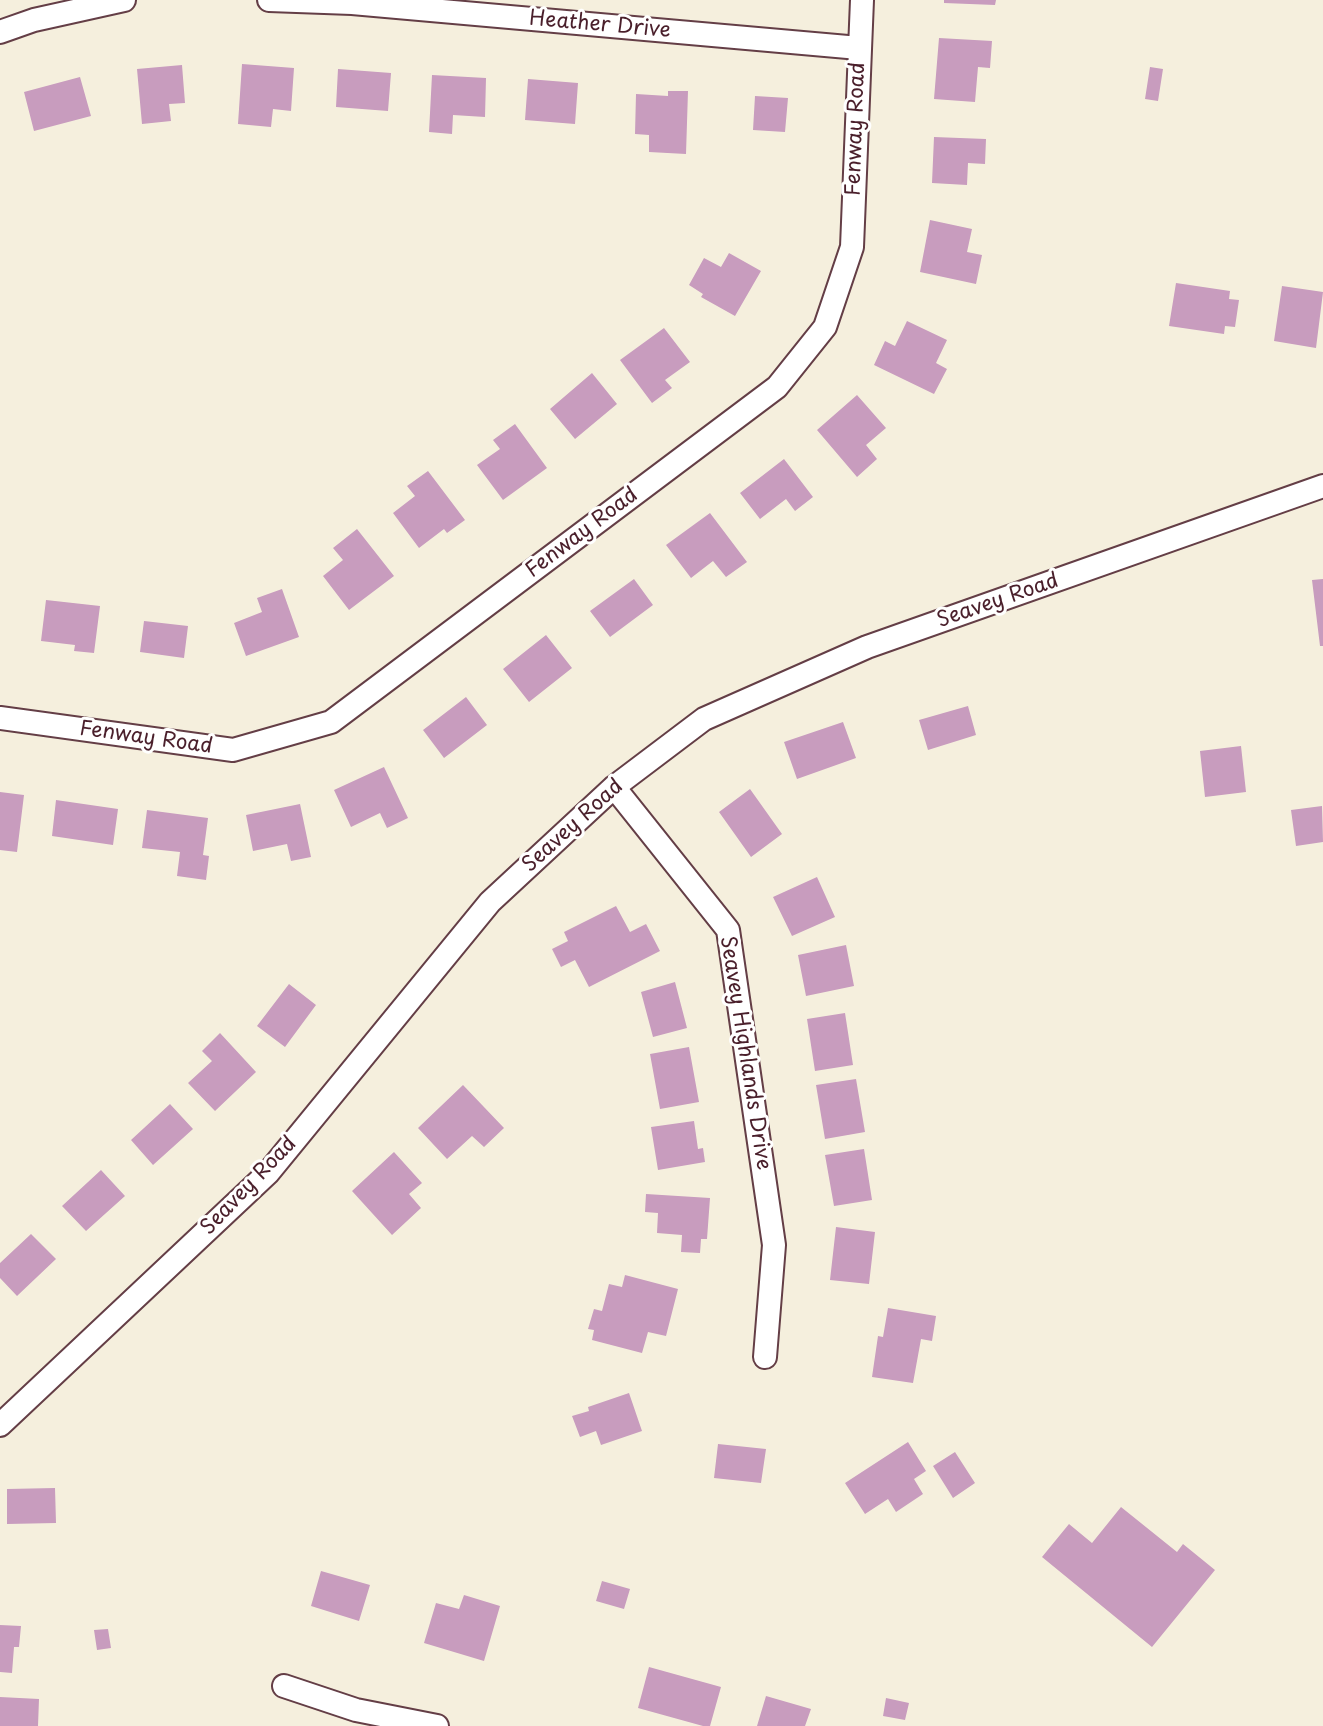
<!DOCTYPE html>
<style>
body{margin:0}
canvas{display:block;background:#f5efdd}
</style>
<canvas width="1323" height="1726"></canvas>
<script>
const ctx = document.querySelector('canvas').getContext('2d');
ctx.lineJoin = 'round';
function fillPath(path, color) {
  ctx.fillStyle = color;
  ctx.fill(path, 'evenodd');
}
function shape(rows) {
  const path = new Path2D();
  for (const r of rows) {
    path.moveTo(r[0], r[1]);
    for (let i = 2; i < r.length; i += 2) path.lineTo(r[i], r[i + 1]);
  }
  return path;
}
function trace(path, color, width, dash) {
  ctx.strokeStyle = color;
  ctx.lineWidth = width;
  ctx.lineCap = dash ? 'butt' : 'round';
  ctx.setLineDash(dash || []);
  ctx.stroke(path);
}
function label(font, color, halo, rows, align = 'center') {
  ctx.font = font + ' "Playpen Sans",sans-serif';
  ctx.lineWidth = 6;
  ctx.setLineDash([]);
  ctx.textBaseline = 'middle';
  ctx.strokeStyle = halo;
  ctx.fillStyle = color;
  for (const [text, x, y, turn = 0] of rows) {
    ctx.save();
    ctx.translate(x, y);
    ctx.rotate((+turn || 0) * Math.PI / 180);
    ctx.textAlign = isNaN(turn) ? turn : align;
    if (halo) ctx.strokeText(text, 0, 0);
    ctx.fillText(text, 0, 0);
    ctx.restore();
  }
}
fillPath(shape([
 [944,0,996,0,995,5,944,3],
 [939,38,992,41,990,68,978,67,975,102,934,99],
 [242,64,294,68,291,111,273,109,271,127,238,124],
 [182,65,185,103,169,104,171,121,142,124,137,69],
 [1150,67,1163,69,1158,101,1145,99],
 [338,69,391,73,388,111,336,107],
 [432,75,486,78,485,117,453,115,452,134,429,132],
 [80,77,91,116,34,131,24,92],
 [528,79,578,83,575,124,525,120],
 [668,91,688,91,686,154,649,152,649,135,635,134,636,94,668,96],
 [755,96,788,98,785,132,753,130],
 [934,137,986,139,985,164,968,163,967,185,932,183],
 [930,220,972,229,967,252,982,255,976,284,920,272],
 [729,253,761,271,735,316,701,297,703,294,689,285,704,258,721,267],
 [1176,283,1230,291,1229,299,1239,300,1235,327,1225,326,1224,334,1169,326],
 [1282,286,1323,292,1316,348,1274,341],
 [907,321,947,340,936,363,947,369,934,394,874,365,885,341,895,346],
 [664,328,690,362,665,380,672,388,652,403,620,360],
 [592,373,617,404,575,439,550,409],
 [857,395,886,428,866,445,877,459,857,477,817,430],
 [515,424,547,468,503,500,477,465,500,449,493,440],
 [784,459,813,497,795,511,786,499,760,519,740,493],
 [428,471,465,520,447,533,444,529,419,548,393,513,415,496,407,486],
 [710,513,747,562,726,577,713,561,691,578,666,545],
 [357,529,394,576,349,610,323,576,343,560,333,548],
 [634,579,653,605,610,637,590,611],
 [1323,579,1323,646,1320,646,1312,580],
 [282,589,299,637,246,656,234,623,262,612,257,598],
 [46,600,100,606,94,653,74,651,75,645,41,641],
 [144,621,188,626,184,658,140,652],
 [546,635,572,668,529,702,503,669],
 [466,697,487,725,444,758,423,730],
 [968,706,976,735,928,750,919,720],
 [843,722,856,758,797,779,784,742],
 [1241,746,1246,792,1205,797,1200,751],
 [384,767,408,818,387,828,380,813,351,827,334,790],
 [750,789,782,834,751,857,719,812],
 [0,792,24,795,17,852,0,850],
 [56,800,118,809,113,845,52,836],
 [300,804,311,857,291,861,287,844,253,851,246,815],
 [1322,806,1323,842,1296,846,1291,810],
 [147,810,208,818,203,855,209,856,206,880,177,876,180,852,142,848],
 [817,877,835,917,792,936,773,897],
 [616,906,630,932,646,924,660,951,589,987,575,960,561,967,552,949,568,941,564,932],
 [846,945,854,986,806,996,798,955],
 [675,982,687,1028,653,1037,641,992],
 [289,984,316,1005,285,1047,257,1026],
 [845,1013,853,1065,815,1071,807,1019],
 [220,1033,256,1072,215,1111,188,1083,212,1061,202,1051],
 [689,1047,699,1102,660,1109,650,1054],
 [856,1079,865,1132,825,1139,816,1085],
 [463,1085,504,1128,484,1147,472,1136,447,1159,418,1128],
 [170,1104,193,1129,153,1165,131,1140],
 [694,1121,698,1149,703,1148,705,1162,658,1170,651,1127],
 [864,1149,872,1200,834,1206,825,1155],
 [394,1152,422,1183,409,1194,421,1208,392,1235,352,1191],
 [101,1170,125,1196,86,1231,62,1206],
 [646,1194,710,1198,707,1239,701,1239,700,1253,681,1252,682,1235,657,1233,658,1213,645,1212],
 [836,1227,875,1232,869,1284,830,1280],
 [31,1234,56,1259,17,1296,0,1278,0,1263],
 [625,1275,678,1289,666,1336,648,1332,642,1353,592,1340,594,1330,588,1329,594,1309,602,1311,609,1284,622,1287],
 [888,1308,936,1316,932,1341,921,1339,913,1383,872,1377,878,1336,883,1337],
 [629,1393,642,1431,601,1445,596,1431,580,1437,572,1416,589,1411,588,1407],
 [908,1442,926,1471,914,1479,923,1494,896,1512,888,1499,865,1514,845,1483],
 [718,1444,766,1449,761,1483,714,1478],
 [955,1452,975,1483,953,1498,933,1466],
 [55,1488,56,1523,7,1524,7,1489],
 [1121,1507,1177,1552,1183,1544,1215,1570,1152,1647,1042,1557,1069,1524,1092,1543],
 [321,1571,370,1585,359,1621,311,1606],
 [602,1581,630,1589,624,1609,596,1601],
 [464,1595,500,1606,484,1661,424,1643,436,1603,459,1609],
 [0,1625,21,1626,19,1647,14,1647,12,1673,0,1672],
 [108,1629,111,1648,97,1650,94,1630],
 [649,1667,721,1687,710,1726,703,1726,638,1708],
 [766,1696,811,1709,805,1726,757,1726],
 [0,1697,39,1699,38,1726,0,1726],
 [886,1698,909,1703,905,1720,883,1716]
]), '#c89cbe');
const minor = shape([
 [269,0,352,3,859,48],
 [0,32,34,20,124,0],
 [0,718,233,750,331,722,777,387,825,327,852,247,862,0],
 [614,787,728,930,774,1245,765,1357],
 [0,1425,268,1173,490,902,614,787,704,719,867,647,1323,486],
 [284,1686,356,1710,437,1726]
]);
trace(minor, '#643e46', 26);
trace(minor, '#fff', 22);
label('21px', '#4a1f2b', '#fff', [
 ["Heather Drive",600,25,5],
 ["Fenway Road",856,129,-88],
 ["Fenway Road",582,533,-37],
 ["Seavey Road",998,601,-19],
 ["Fenway Road",146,738,8],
 ["Seavey Road",573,826,-42],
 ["Seavey Highlands Drive",745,1053,81],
 ["Seavey Road",249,1186,-46]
]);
</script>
